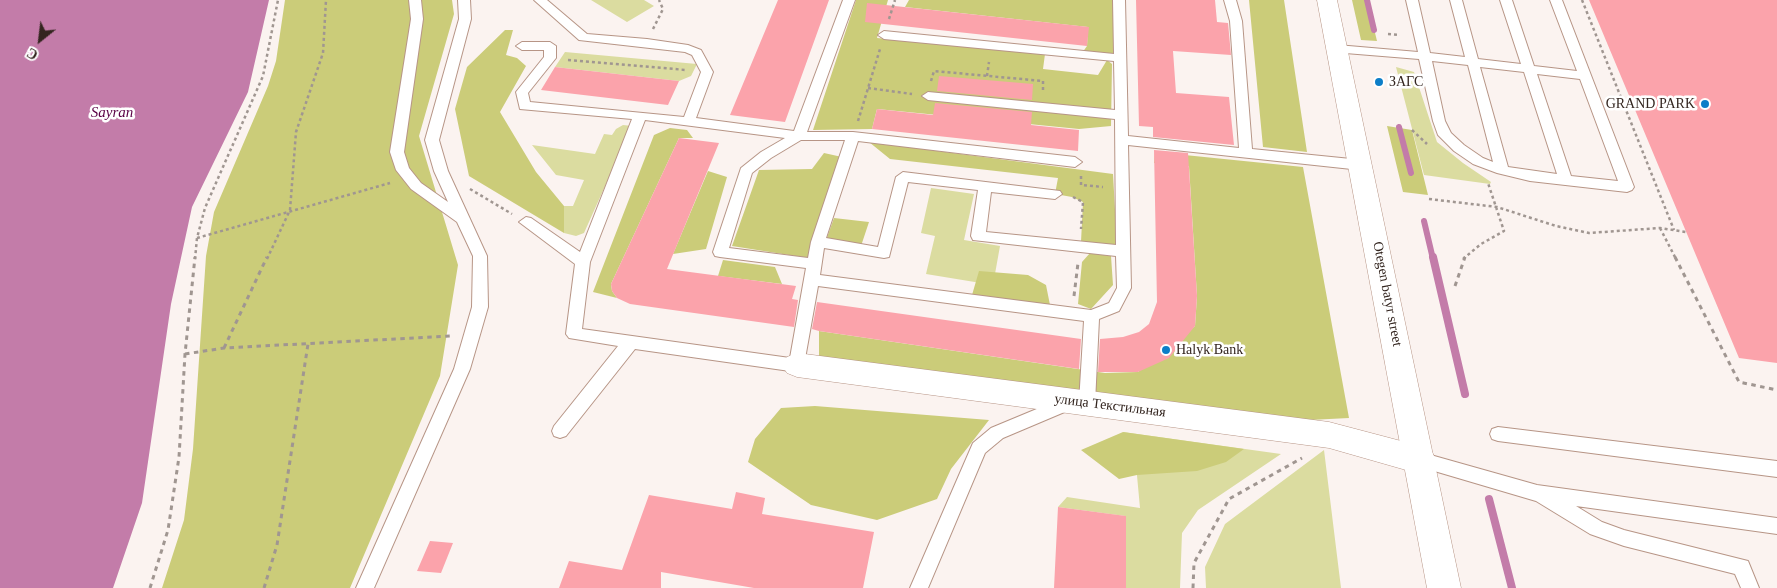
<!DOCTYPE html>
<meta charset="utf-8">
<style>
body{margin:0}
#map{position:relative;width:1777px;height:588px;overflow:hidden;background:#fbf3f0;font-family:"Times New Roman",serif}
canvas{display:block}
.north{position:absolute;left:15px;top:15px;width:50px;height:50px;-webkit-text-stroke:4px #fff;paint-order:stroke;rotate:209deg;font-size:14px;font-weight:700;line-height:20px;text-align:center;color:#33251f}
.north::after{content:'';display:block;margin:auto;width:18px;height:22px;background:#33251f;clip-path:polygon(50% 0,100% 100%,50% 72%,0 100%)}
</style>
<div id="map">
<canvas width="1777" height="588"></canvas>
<div class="north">С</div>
</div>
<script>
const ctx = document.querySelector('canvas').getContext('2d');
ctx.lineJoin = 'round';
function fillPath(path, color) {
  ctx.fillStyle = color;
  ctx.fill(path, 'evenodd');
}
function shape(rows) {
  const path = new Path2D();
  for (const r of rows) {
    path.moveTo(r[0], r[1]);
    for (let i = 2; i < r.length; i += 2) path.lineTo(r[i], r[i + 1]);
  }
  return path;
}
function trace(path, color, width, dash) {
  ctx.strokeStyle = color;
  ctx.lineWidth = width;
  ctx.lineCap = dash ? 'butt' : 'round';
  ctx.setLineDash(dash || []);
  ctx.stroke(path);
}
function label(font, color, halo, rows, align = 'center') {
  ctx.font = font + ' "Times New Roman",serif';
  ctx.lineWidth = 5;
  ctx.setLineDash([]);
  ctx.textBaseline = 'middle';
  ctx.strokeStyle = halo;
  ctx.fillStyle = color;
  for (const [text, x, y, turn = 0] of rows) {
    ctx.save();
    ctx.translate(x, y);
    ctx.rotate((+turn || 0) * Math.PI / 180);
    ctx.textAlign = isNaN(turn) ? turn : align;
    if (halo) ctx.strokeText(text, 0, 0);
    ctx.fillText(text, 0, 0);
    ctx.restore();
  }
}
fillPath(shape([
 [591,0,644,0,654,6,627,22],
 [565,52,697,64,691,76,679,81,555,67],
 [1396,67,1414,72,1437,142,1463,163,1491,182,1490,184,1424,175],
 [623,125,632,126,584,233,576,236,564,233,564,206,573,206,584,180,556,175,532,145,595,154,604,134,612,135,616,129],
 [931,188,974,194,964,240,1000,246,993,285,926,274,935,236,921,233],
 [1123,432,1281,454,1198,510,1182,533,1180,588,1126,588,1125,516,1058,507,1067,497,1140,508,1134,443],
 [1324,450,1341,588,1206,588,1205,567,1225,524]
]), '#dbdca0');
fillPath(shape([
 [285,0,452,0,454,14,419,136,458,265,440,376,350,588,162,588,184,520,193,449,206,256,214,212,268,86,276,61],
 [856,0,888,0,877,38,1045,54,1043,69,1098,75,1107,60,1112,64,1111,126,1079,129,877,109,872,129,813,130],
 [909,0,1114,0,1114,56,1082,53,1087,46,1088,27,905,7],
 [1249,0,1284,0,1307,152,1263,147],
 [1352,0,1367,0,1377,41,1361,40],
 [505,30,513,30,506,55,517,58,526,66,500,112,536,172,564,206,564,233,469,176,455,109,467,67],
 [1387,126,1412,130,1428,195,1403,192],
 [670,128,687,130,693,138,679,138,611,284,612,291,617,298,593,292,654,135],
 [869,142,1113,174,1117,245,1081,242,1083,202,1072,197,1055,194,1058,178,890,159],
 [1155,152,1303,167,1349,418,1290,421,819,357,819,331,1105,373,1138,372,1195,326,1197,296,1189,166,1154,163],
 [824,153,842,157,808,258,732,246,759,170,812,169],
 [708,171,727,177,706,249,673,254],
 [834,218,869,222,860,249,825,243],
 [1090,253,1111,256,1113,285,1091,309,1078,304,1082,262],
 [723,260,775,267,782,284,718,276],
 [979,271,1028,275,1046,285,1050,305,972,295],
 [815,406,989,420,951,469,937,499,877,520,811,505,748,462,755,439,781,408],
 [1123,432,1244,449,1226,462,1197,471,1137,475,1119,479,1081,450]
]), '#cbcc79');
fillPath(shape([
 [0,0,269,0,248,92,192,207,171,304,142,503,113,588,0,588]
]), '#c37ca9');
trace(shape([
 [1367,0,1374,30],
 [1399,127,1411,173],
 [1424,221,1433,259]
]), '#c37ca9', 6);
trace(shape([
 [1433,257,1465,394],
 [1489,499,1512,588]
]), '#c37ca9', 8);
fillPath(shape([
 [778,0,829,0,785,122,730,115],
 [1136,0,1215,0,1217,22,1228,23,1231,55,1173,51,1176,93,1229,97,1234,145,1153,137,1153,127,1139,126],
 [1589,0,1777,0,1777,363,1739,358],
 [867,3,1089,27,1087,46,865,22],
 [555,67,679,81,668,105,541,90],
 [939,76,1033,84,1032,100,937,91],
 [935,103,1032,112,1031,125,1079,130,1078,151,872,129,877,109,933,115],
 [679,138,719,143,667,269,796,286,792,299,798,300,794,327,630,304,617,298,612,291,611,284],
 [1154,150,1188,153,1197,296,1195,326,1169,358,1138,372,1098,372,1100,339,1123,337,1139,332,1149,324,1157,302],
 [817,302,1081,339,1079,369,819,331,812,329],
 [736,492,765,498,762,514,874,532,863,588,754,588,661,572,661,588,559,588,569,561,622,570,649,495,732,509],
 [1058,507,1126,516,1126,588,1054,588],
 [430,541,453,543,441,573,417,571]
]), '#fba3ab');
const service = shape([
 [409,0,421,0,423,19,404,152,409,168,421,183,448,202,434,171,425,140,459,19,458,0,470,0,471,19,439,140,448,171,487,256,488,307,470,369,374,588,356,588,454,369,472,307,473,256,457,222,411,189,396,170,390,152,411,19,409,0],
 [534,0,547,0,587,34,647,39,688,45,701,50,713,72,696,118,794,131,843,0,855,0,807,132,853,132,1075,157,1082,162,1075,167,858,141,826,238,878,247,896,177,903,172,1060,191,1062,194,1055,199,991,192,986,232,1116,245,1115,119,928,100,922,96,928,92,1115,110,1114,61,884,39,878,35,884,31,1114,54,1113,0,1125,0,1128,136,1239,148,1230,21,1224,0,1236,0,1242,21,1252,149,1361,160,1368,165,1361,170,1128,145,1131,288,1119,311,1099,319,1095,403,1093,408,1087,410,1081,408,1079,403,1084,321,818,286,803,370,797,372,635,349,566,436,560,438,554,436,552,431,554,426,618,346,569,338,566,334,575,264,519,222,526,217,531,218,580,252,632,119,520,109,516,92,544,57,544,50,522,50,516,46,522,42,550,42,556,46,556,58,528,93,530,102,684,117,701,72,692,55,685,52,579,40,534,0],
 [645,120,785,138,761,152,741,168,713,252,715,256,720,257,806,268,790,358,582,329,590,262,645,120],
 [801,140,845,140,811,242,808,258,729,248,752,173,771,158,801,140],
 [908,182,978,190,971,236,973,240,1116,256,1117,288,1109,303,1091,310,820,275,824,248,884,258,889,257,908,182],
 [1406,0,1418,0,1430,53,1465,57,1450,0,1462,0,1478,59,1521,64,1500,0,1512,0,1534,66,1577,71,1550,0,1562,0,1634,187,1632,190,1627,192,1530,181,1497,173,1473,164,1454,151,1438,135,1433,121,1419,59,1333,52,1331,49,1337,45,1418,52,1406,0],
 [1432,61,1468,65,1493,162,1483,158,1464,145,1451,133,1445,121,1432,61],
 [1480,67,1524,72,1557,174,1508,167,1480,67],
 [1537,74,1580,79,1618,181,1571,176,1537,74],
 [1068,396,1074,398,1076,403,1074,408,1003,438,985,453,928,588,910,588,973,443,991,428,1068,396],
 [1498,427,1777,461,1777,477,1498,441,1492,439,1490,434,1492,429,1498,427],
 [1420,452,1537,485,1777,518,1777,534,1576,506,1602,522,1624,530,1748,561,1759,588,1741,588,1735,574,1624,546,1590,534,1536,501,1414,465,1411,460,1414,455,1420,452]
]);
const minor = shape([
 [797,353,1329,422,1420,446,1431,450,1436,460,1431,470,1420,474,1329,448,797,377,787,373,782,365,787,357,797,353]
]);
const secondary = shape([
 [1317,0,1337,0,1461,588,1427,588,1317,0]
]);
trace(service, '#b79586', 2);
trace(minor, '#b79586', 1);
trace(secondary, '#b79586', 1);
trace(shape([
 [1582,0,1674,230],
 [889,19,895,0],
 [653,29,663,9,659,0],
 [1388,34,1400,35],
 [568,60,686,70],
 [987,76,989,62],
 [931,81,934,71,1043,81,1043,91],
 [868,88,912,94],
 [858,121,880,49],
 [1412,130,1427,144],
 [1081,176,1081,185,1103,187],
 [470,189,512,214],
 [1073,197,1083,202,1081,229],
 [1429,199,1497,207,1556,226,1589,233,1660,228,1686,232],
 [1660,228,1676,259],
 [197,238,390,183],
 [195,259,197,238,205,208,263,76,278,0],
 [267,259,290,210,296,132,323,53,326,0],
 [1463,259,1481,244,1504,231,1488,183]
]), '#a09691', 2.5, [3, 3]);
trace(shape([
 [1675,257,1739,382,1777,390],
 [1455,286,1465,257],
 [1074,296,1078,263],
 [224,348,267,257],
 [185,354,224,348,451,336],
 [150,588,168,530,179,457,185,354,195,257],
 [264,588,277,545,308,344],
 [1193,588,1194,563,1229,499,1302,458]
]), '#a09691', 3, [4.5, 4.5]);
fillPath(service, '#fff');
fillPath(minor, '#fff');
fillPath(secondary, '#fff');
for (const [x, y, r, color] of [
 [1379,82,5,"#0c7ec8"],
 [1705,104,5,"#0c7ec8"],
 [1166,350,5,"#0c7ec8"]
]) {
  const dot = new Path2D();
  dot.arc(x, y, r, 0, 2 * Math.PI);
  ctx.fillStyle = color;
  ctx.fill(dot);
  trace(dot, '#fff', 2);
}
label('14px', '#33251f', '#fff', [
 ["ЗАГС",1389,82],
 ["GRAND PARK",1695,104,"right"],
 ["Halyk Bank",1176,350]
], 'left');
label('14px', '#33251f', '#fff', [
 ["Otegen batyr street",1387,294,79],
 ["улица Текстильная",1110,406,7]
]);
label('italic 15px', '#5b0246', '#fff', [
 ["Sayran",112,113]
]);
</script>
